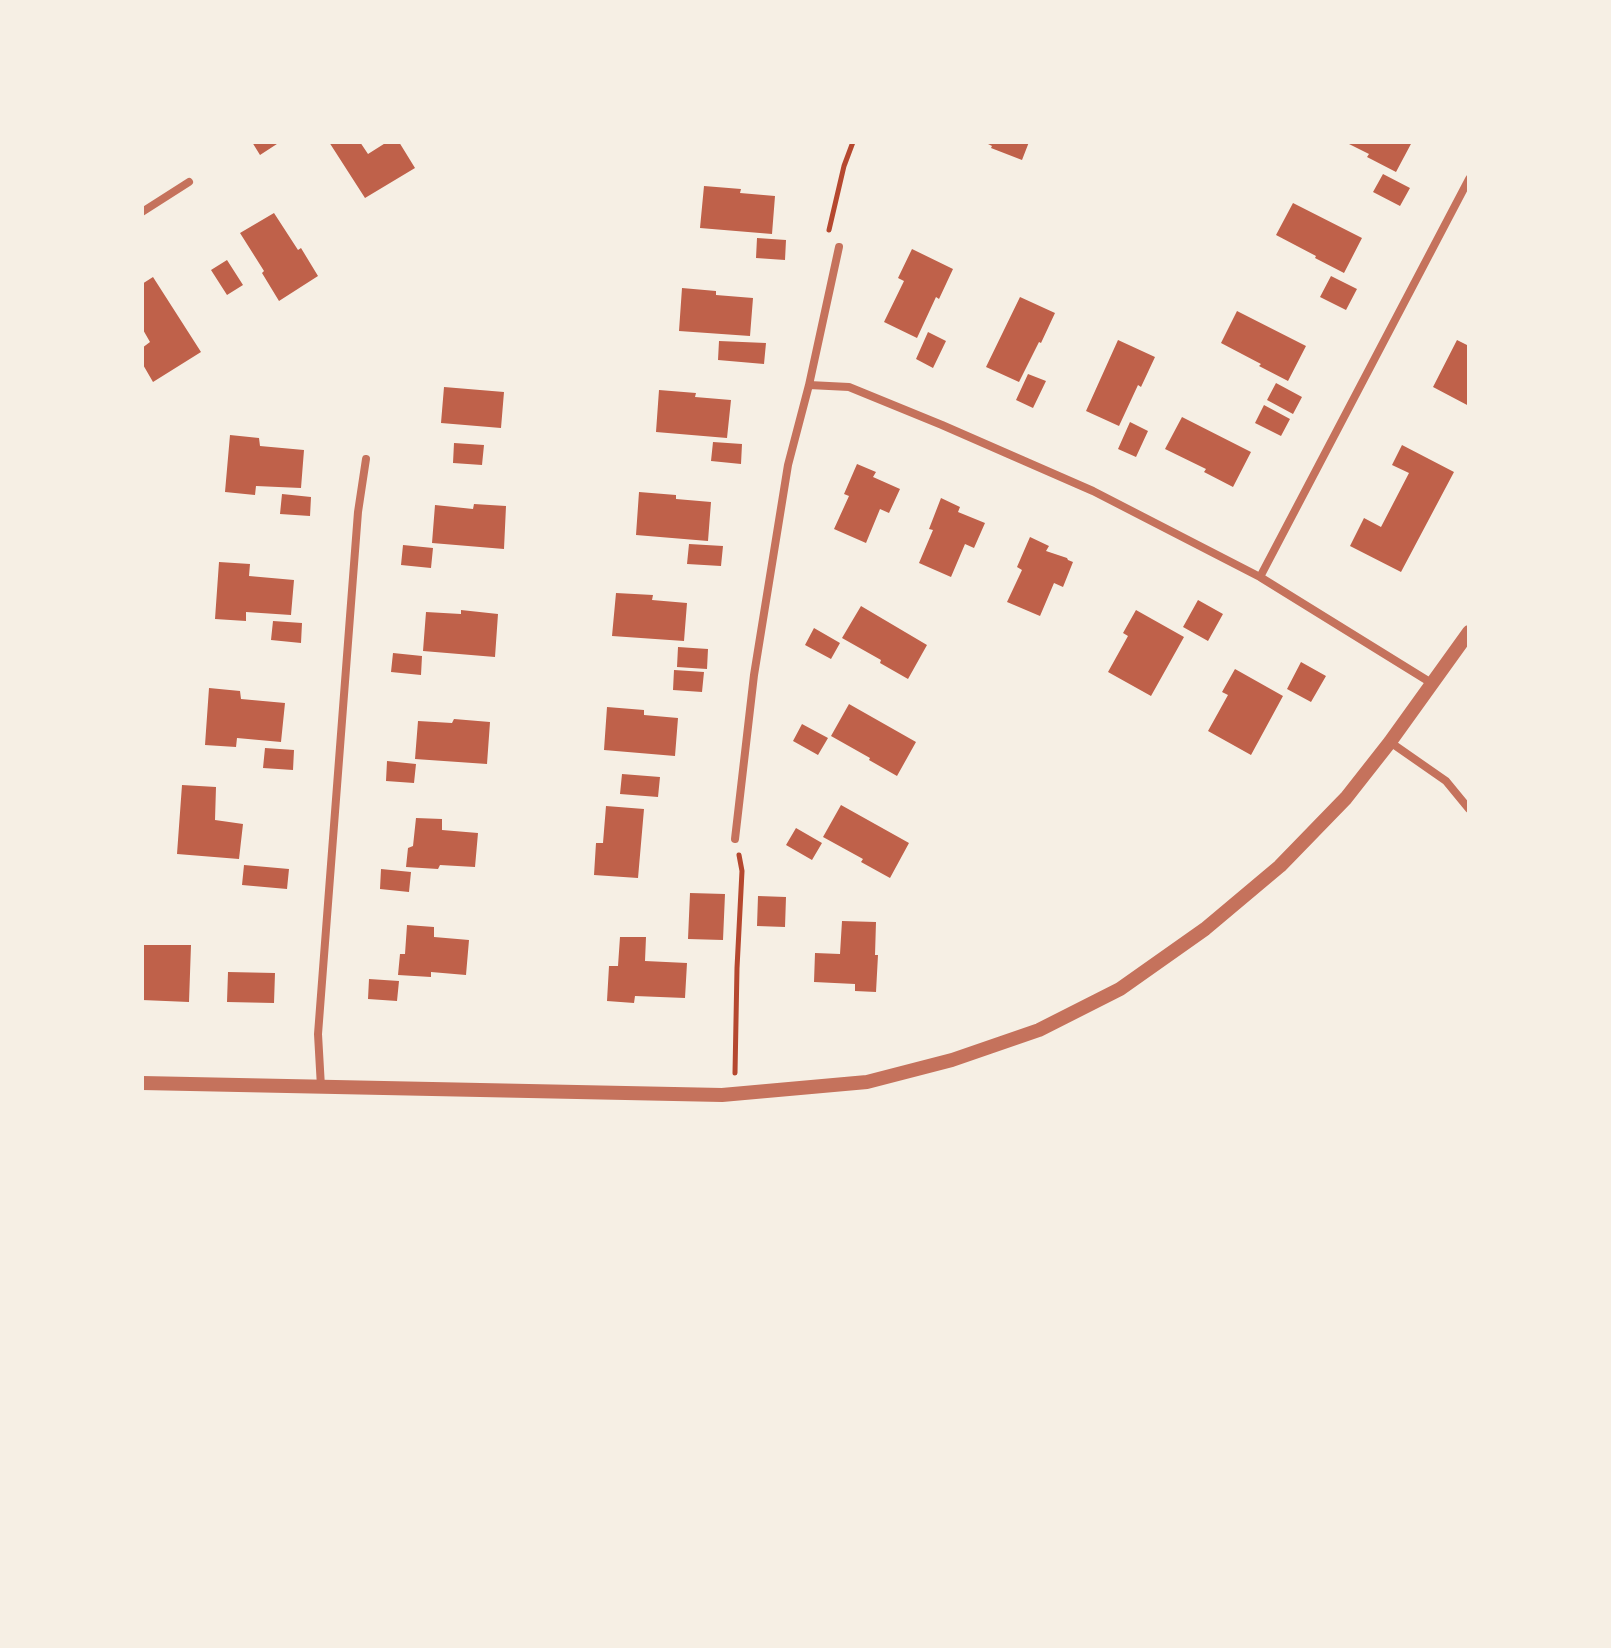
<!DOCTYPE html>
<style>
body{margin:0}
#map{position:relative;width:1611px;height:1648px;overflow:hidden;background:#f6efe4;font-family:"Titillium Web",sans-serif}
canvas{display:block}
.frame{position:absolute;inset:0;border:144px solid #f6efe4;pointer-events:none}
</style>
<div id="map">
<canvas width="1611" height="1648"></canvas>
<div class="frame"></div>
</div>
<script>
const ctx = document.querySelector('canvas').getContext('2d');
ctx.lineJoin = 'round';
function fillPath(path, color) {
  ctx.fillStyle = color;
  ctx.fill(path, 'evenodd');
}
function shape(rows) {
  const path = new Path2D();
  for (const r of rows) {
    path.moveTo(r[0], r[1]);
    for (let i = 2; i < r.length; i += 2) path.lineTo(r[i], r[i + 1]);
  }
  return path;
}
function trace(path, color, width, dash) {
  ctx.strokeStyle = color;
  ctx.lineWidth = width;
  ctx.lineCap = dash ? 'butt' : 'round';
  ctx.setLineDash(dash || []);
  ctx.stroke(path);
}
fillPath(shape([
 [252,142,280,142,260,155],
 [329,142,360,142,368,154,387,142,399,142,415,168,365,198],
 [984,142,1029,142,1022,160,991,148,992,146],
 [1345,142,1412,142,1396,172,1367,157,1369,154],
 [1383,174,1410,188,1400,206,1373,192],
 [704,186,741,189,740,193,775,196,772,234,700,228],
 [1293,203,1362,238,1344,273,1315,258,1316,256,1276,235],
 [274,213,298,250,301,248,318,276,279,301,262,273,264,271,240,233],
 [757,238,786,240,785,260,756,258],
 [912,249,953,269,939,299,936,297,917,338,884,322,904,281,898,278],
 [227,260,243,285,227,295,211,270],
 [1331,276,1357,289,1346,310,1320,297],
 [153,277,201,352,153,382,142,363,142,348,150,342,142,328,142,284],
 [682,288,716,291,716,295,753,298,750,336,679,331],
 [1020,297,1055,313,1041,343,1039,342,1019,382,986,367],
 [1237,311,1306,346,1288,381,1259,366,1261,364,1221,343],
 [928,332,946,341,933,368,916,359],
 [1118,340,1155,357,1141,387,1138,385,1119,426,1086,411],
 [1457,340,1469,346,1469,406,1433,387],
 [719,341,766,343,764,364,718,360],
 [1028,374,1046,381,1033,408,1016,400],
 [1276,383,1302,397,1293,414,1267,400],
 [444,387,504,392,501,428,441,423],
 [659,390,696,393,695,397,731,400,727,438,656,432],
 [1264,405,1290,419,1281,436,1255,423],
 [1182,417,1251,452,1233,487,1204,472,1206,469,1165,449],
 [1130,422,1148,431,1136,457,1118,449],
 [230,435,259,438,260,446,304,450,301,488,256,486,255,495,225,492],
 [713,442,742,444,741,464,711,461],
 [454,443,484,445,482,465,453,463],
 [1402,445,1454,472,1401,572,1350,546,1364,518,1381,527,1409,473,1392,465],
 [857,464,876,472,873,477,900,489,889,513,880,509,866,543,834,529,849,496,844,494],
 [639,492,676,495,676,499,711,502,708,541,636,535],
 [282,494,311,497,310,516,280,514],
 [941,498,960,507,958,512,985,523,974,548,965,544,951,577,919,563,933,530,929,529],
 [474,504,506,506,504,549,432,543,435,505,473,509],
 [1030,537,1049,546,1046,551,1067,558,1068,560,1073,562,1063,587,1054,583,1040,616,1007,602,1022,570,1017,567],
 [689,544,723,546,721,566,687,564],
 [403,545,433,548,431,568,401,565],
 [219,562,250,564,249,576,294,580,291,615,246,612,246,621,215,619],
 [616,593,653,595,652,600,687,603,684,641,612,636],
 [1198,600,1223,614,1208,641,1183,627],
 [861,606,927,645,908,679,880,663,881,660,842,638],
 [461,610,498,614,495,657,423,651,426,612,461,614],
 [1136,610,1184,637,1151,696,1108,672,1128,636,1123,633],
 [273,621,302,623,301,643,271,640],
 [814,628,840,643,831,659,805,645],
 [678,647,708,649,707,669,677,667],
 [393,653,422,656,421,675,391,672],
 [1301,662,1326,676,1311,702,1287,689],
 [1235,669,1283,696,1251,755,1208,731,1228,695,1222,692],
 [674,670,704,672,702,692,673,690],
 [209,688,240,691,241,699,285,703,281,742,237,738,236,747,205,745],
 [849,704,916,742,897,776,869,760,870,758,831,736],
 [607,707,644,710,644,715,678,718,675,756,604,750],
 [454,719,490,722,487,764,415,759,418,721,452,723],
 [802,724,828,738,818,755,793,741],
 [265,748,294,750,293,770,263,768],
 [387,761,416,764,414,783,386,781],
 [622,774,660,777,658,797,620,794],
 [182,785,216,787,215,820,243,824,239,859,177,854],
 [841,805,909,843,890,878,861,862,863,859,823,837],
 [606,806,644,809,638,878,594,875,596,843,603,843],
 [416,818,442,819,442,830,478,833,475,867,440,865,438,869,406,867,408,848,413,846],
 [796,828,822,843,812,860,786,845],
 [244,865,289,869,287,889,242,885],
 [381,869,411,872,409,892,380,889],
 [690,893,725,894,723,940,688,939],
 [758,896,786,897,785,927,757,926],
 [842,921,876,922,875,955,878,955,876,992,855,991,855,984,814,982,815,953,840,954],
 [407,925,434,927,434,937,469,940,466,975,431,972,431,977,398,975,400,954,405,954],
 [620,937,646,937,645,961,687,963,685,998,635,996,634,1003,607,1001,609,966,618,966],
 [142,945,191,945,189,1002,142,1000],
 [228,972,275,973,274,1003,227,1002],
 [369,979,399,981,397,1001,368,999]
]), '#bf614a');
trace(shape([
 [829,230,844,166,853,142],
 [735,1073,737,968,742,871,739,855]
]), '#b5482f', 5);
trace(shape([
 [142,212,189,182],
 [809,385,849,387,942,425,1093,491,1260,577,1433,684],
 [1260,577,1469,179],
 [1390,742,1446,781,1469,809],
 [735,839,754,675,788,465,809,385,839,247],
 [321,1087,318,1034,358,512,366,459]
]), '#c5725c', 8);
trace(shape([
 [142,1083,722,1095,867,1082,952,1060,1039,1030,1120,989,1205,929,1280,866,1346,798,1390,742,1469,632]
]), '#c5725c', 14);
</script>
